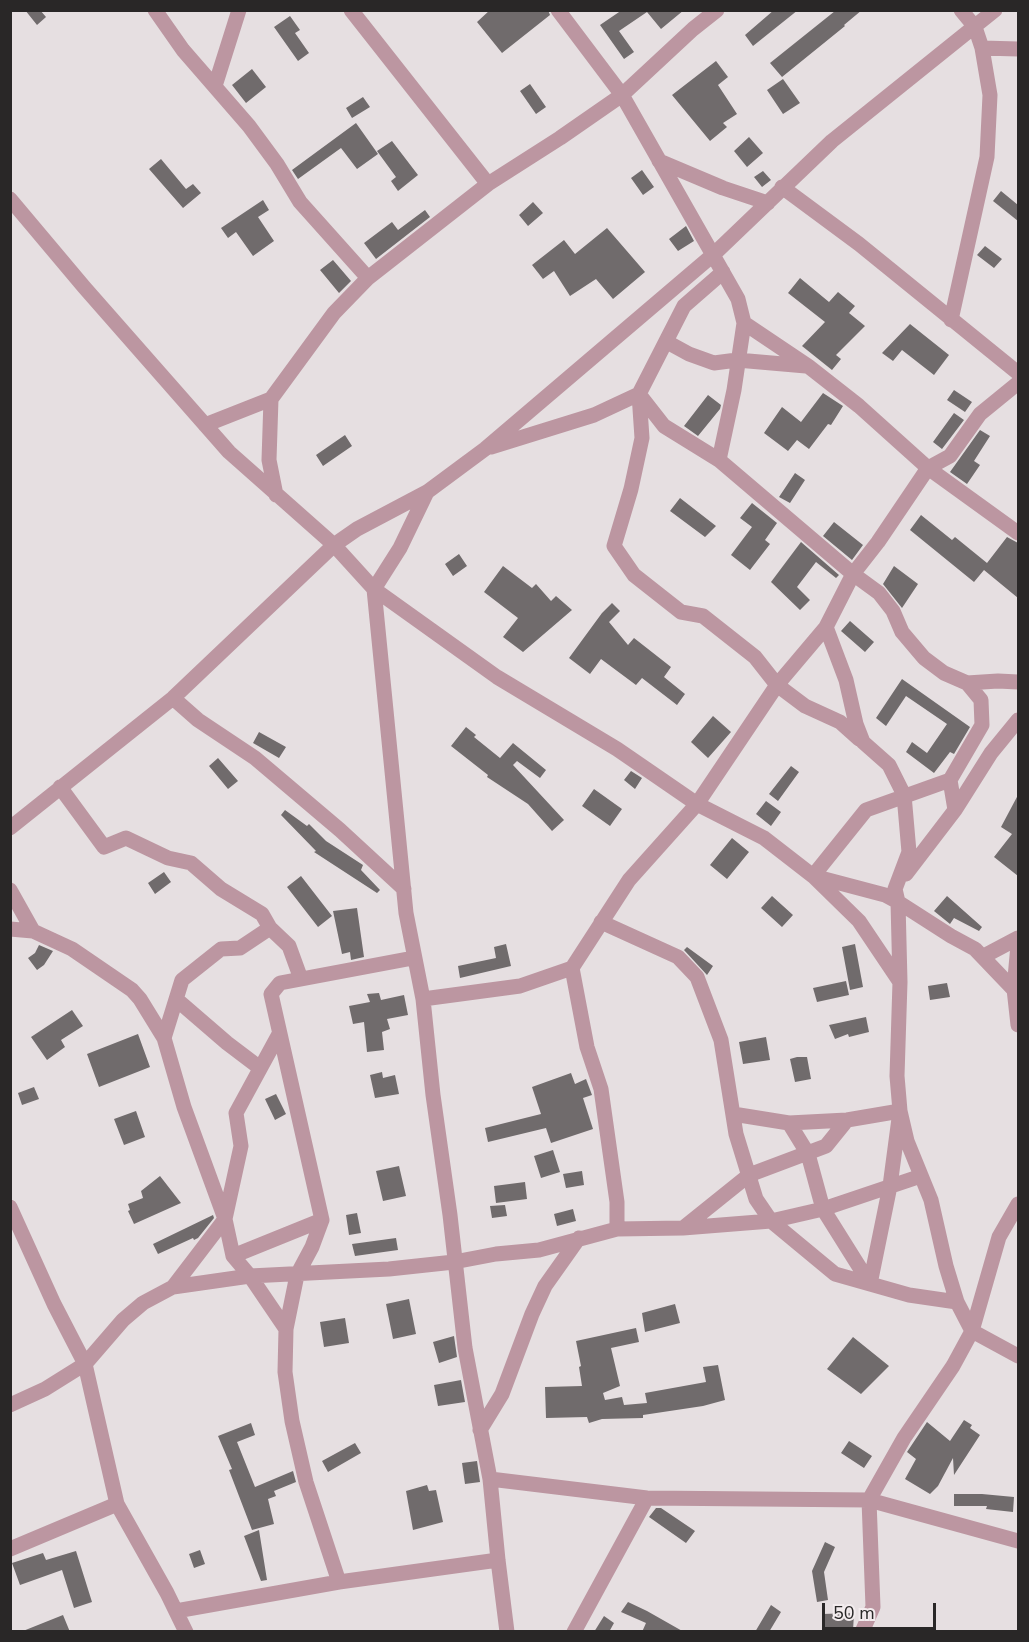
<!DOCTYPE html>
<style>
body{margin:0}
#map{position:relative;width:1029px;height:1642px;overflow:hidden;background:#e6dfe1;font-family:"Nunito Sans",sans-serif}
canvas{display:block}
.frame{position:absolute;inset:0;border:12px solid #292727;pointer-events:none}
.scale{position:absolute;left:822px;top:1603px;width:114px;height:27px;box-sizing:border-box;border:3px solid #292727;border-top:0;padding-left:8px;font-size:18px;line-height:21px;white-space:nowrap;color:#292727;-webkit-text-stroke:4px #f3ecee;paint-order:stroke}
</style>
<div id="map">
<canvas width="1029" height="1642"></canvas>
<div class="frame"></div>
<div class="scale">50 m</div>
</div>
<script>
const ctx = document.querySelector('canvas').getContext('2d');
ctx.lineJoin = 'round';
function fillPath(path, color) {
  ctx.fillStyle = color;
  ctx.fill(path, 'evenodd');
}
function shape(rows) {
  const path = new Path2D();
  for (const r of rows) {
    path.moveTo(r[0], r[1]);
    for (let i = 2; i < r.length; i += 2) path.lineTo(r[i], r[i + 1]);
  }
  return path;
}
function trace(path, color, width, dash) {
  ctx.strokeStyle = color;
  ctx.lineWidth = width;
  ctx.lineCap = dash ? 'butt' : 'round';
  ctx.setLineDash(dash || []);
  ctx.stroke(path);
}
fillPath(shape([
 [25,10,40,10,46,17,37,25],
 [490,10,548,10,550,15,502,53,477,22],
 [622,10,684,10,661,29,647,12,619,31,634,52,624,59,600,25],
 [774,10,798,10,753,46,745,35],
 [862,10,844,25,845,26,782,77,770,63,835,11],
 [290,16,300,30,295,33,309,53,298,61,274,27],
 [716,61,728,77,718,85,737,114,723,123,727,127,710,141,672,95],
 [252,69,266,87,246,103,232,85],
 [783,79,800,103,783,114,767,90],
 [530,84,546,107,536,114,520,91],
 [363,97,370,107,352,118,346,108],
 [356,123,378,154,357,169,341,148,298,179,292,170],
 [749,137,763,153,747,167,734,151],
 [392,141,418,175,398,191,391,181,396,177,377,151],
 [161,159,186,189,193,184,201,193,183,208,149,169],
 [642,170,654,187,643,195,631,178],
 [763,171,771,180,762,187,754,177],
 [1001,191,1018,205,1018,221,993,201],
 [263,200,269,210,258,217,274,241,253,256,236,232,228,238,221,228],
 [533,202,543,213,528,226,519,215],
 [425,210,430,217,376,259,364,243,392,222,398,230],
 [686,226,694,241,678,251,669,239],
 [607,228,645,272,613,299,596,279,570,296,554,271,543,279,532,265,564,240,575,254],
 [985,246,1002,259,994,268,977,255],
 [333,260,351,281,339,293,320,270],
 [800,278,829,302,838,292,855,306,849,313,865,326,836,355,841,359,832,370,802,346,825,322,788,293],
 [910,324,949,355,934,375,902,350,893,361,882,353],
 [954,390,972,402,965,412,947,400],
 [823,393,843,406,831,425,828,424,809,449,797,440,788,451,764,433,782,407,801,422],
 [708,395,721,405,720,409,698,436,684,426],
 [954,413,964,420,942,449,933,442],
 [980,430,990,436,974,461,980,465,967,484,950,472],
 [345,435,352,446,323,466,316,455],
 [795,473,805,480,790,503,779,497],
 [680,498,716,526,705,537,670,511],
 [752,503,777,523,765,540,770,544,750,570,731,555,752,527,740,518],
 [921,515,952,540,955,537,987,563,1007,537,1018,543,1018,598,984,570,974,582,910,530],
 [834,522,863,545,852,560,823,536],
 [801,542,839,575,836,578,816,562,797,587,810,600,800,610,771,582],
 [459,554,467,566,453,576,445,564],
 [503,566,532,588,536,584,551,601,556,596,572,610,523,652,503,637,518,618,484,592],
 [894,566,918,584,902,608,883,584],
 [612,603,620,611,609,622,628,645,634,638,671,667,664,677,685,694,677,705,642,678,636,685,601,659,590,674,569,658,602,613],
 [850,621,874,642,865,652,841,631],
 [902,679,970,727,954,754,950,752,934,773,906,752,912,742,927,753,947,724,906,696,886,726,876,718],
 [713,716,731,732,708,758,691,742],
 [466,727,476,735,474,737,500,758,513,743,546,770,540,778,517,761,513,765,564,820,552,831,528,804,487,777,488,775,451,746],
 [259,732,286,747,279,758,253,743],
 [218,758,238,781,228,789,209,766],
 [791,766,799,772,778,801,769,794],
 [631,771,642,778,635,789,624,780],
 [594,789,622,809,610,826,582,806],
 [1018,795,1018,876,994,857,1012,834,1001,827],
 [766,801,781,812,771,826,756,814],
 [285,810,307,826,309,824,326,841,363,865,361,870,380,890,377,893,314,852,316,851,281,815],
 [732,838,749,852,727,879,710,865],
 [164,872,171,882,155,894,148,883],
 [301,876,332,916,318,927,287,887],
 [772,896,793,915,782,927,761,908],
 [947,896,982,927,979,931,954,918,950,924,934,911],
 [357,908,364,957,351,960,350,952,342,954,333,911],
 [506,944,511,966,460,978,458,966,496,958,494,947],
 [855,944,863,987,850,990,842,947],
 [39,945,53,951,44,965,37,970,28,958,35,953],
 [687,947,713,966,707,975,684,950],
 [846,981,849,995,817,1002,813,988],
 [947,983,950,997,930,1000,928,986],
 [379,993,381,1000,404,995,408,1015,387,1019,390,1029,382,1032,384,1050,367,1052,364,1022,353,1024,349,1006,370,1002,367,994],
 [72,1010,83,1026,61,1040,65,1047,47,1060,31,1037],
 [866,1017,869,1032,849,1037,848,1034,835,1039,829,1025],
 [138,1034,150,1067,99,1087,87,1054],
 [766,1037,770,1060,743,1064,739,1042],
 [797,1057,807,1057,811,1079,795,1082,790,1059],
 [382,1072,383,1078,395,1075,399,1094,375,1098,370,1075],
 [571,1073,575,1084,586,1079,592,1095,583,1098,593,1129,551,1143,546,1128,488,1142,485,1128,541,1114,532,1087],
 [34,1087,39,1099,22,1105,18,1093],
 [276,1094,286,1114,275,1120,265,1099],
 [136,1111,145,1137,124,1145,114,1119],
 [553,1150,560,1172,541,1178,534,1156],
 [399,1166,406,1196,383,1201,376,1171],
 [582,1171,584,1185,566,1188,563,1174],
 [160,1176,181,1203,134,1224,128,1211,130,1210,128,1204,143,1198,141,1191],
 [525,1182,527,1199,496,1203,494,1186],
 [505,1205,507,1216,492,1218,490,1206],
 [573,1209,576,1221,557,1226,554,1214],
 [357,1213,361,1233,349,1235,346,1215],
 [213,1215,214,1218,198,1238,194,1240,193,1238,158,1254,153,1244],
 [396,1238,398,1250,355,1256,352,1244],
 [409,1299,416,1334,393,1339,386,1304],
 [675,1304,680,1323,645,1332,642,1313],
 [345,1318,349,1343,324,1347,320,1322],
 [636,1328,639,1342,611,1348,620,1386,603,1393,605,1400,622,1397,624,1405,647,1403,645,1393,706,1382,703,1367,718,1365,725,1400,703,1406,643,1415,643,1418,602,1419,589,1423,587,1417,546,1418,545,1387,582,1386,579,1367,581,1366,576,1341],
 [454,1336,457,1357,439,1363,433,1342],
 [853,1337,889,1366,861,1394,827,1369],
 [461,1380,465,1402,438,1406,434,1385],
 [964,1420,972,1425,970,1428,980,1435,954,1475,953,1458,938,1486,930,1494,905,1479,916,1459,907,1452,927,1422,950,1441],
 [251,1423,255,1435,237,1442,255,1487,293,1471,296,1482,274,1491,276,1496,268,1499,274,1524,252,1530,229,1470,232,1469,218,1436],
 [849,1441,872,1456,864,1468,841,1453],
 [355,1443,361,1453,328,1472,322,1461],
 [477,1461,480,1482,465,1484,462,1463],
 [427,1485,429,1491,436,1490,443,1522,413,1530,406,1491],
 [954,1494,982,1494,1014,1497,1013,1512,986,1509,987,1506,954,1506],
 [656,1508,661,1508,695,1531,686,1543,649,1517],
 [259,1530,267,1580,261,1581,244,1536],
 [825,1542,835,1547,824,1572,828,1600,817,1602,812,1571],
 [200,1550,205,1564,194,1568,189,1554],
 [76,1551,92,1602,74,1608,62,1570,20,1585,12,1563,43,1553,46,1560],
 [628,1602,647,1611,684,1632,642,1632,646,1623,621,1612],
 [771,1605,781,1612,769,1632,755,1632],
 [854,1613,853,1631,822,1632,822,1614],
 [63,1615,70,1632,23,1632,23,1631],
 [604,1616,614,1623,609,1632,594,1632]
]), '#706b6c');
trace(shape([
 [155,10,183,50,249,126,277,164,300,202,368,278],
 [351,10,488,184],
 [558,10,622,95,738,299,744,323,734,390,719,460],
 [982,48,1018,49],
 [215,86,239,10],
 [659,161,723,188,768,203],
 [782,187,859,244,1018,373],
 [10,199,84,287,229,452,334,545,374,589,497,677,617,749,697,804,764,838,813,876,859,921,900,982],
 [951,320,987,157,990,95,982,48,975,27,961,10],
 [744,323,808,366,859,406,928,468,1018,533],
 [667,342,689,354,714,363,737,360,806,366],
 [639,394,664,426,719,460,853,574,879,593,893,611,902,632,924,658,944,673,967,683,998,681,1018,682],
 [639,394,642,438,631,489,614,546,634,575,681,612,703,616,755,657,777,685,805,706,840,722,859,739],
 [271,399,269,460,276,495],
 [205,425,271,399,334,313,368,278,488,184,560,138,622,95,693,29,717,10],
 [491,447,594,415,639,394,684,306,723,272],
 [427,492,400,548,374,589,406,913,423,999,433,1095,450,1215,465,1348,490,1479,498,1560,507,1632],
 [826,627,846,680,856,724,863,742,889,765,904,795,909,852,895,889,898,902,900,982,897,1076,900,1111,907,1141,931,1200,946,1266,957,1302,972,1331,953,1366,904,1438,869,1500,873,1607,862,1632],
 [173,698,198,720,255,758,340,830,404,889],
 [950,780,866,810,813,876,885,895,898,902,951,936,975,949,1018,994],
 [60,787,104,847,126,838,168,858,191,863,221,889,262,914,270,928,289,946,301,979],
 [955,810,950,780,982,725,981,700,967,683],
 [10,828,173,698,334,545,357,529,427,492,485,449,714,254,832,141,995,10],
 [906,874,955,810,991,753,1018,720],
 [10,890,33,931],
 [601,922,678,957,697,977,721,1040,736,1134,756,1199,771,1221,835,1274,909,1295,957,1302],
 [10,929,33,931,72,949,132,990,140,999,164,1038,184,1107,225,1219,233,1256,250,1276,286,1329],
 [1018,945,1014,989,1018,1025],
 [984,956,1018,938],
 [572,968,587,1047,601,1089,617,1202,617,1229],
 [176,999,227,1043,260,1068],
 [423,999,520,986,572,968,629,880,697,804,777,685,826,627,853,574,878,542,928,468,950,456,980,414,1018,383],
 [164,1038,182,980,221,949,240,948,270,928],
 [733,1114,789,1123,847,1120,900,1111,890,1186,870,1284],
 [789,1123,808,1154,823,1209,870,1284],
 [1018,1204,999,1237,972,1331,1018,1356],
 [10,1207,54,1304,85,1364,117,1504,167,1593,186,1632],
 [683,1228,749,1175,826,1146,847,1120],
 [233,1256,322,1220],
 [173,1287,225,1219,241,1146,236,1113,279,1034],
 [10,1405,45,1389,85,1364,123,1320,143,1303,173,1287,250,1276,389,1269,454,1262,496,1254,539,1250,617,1229,683,1228,771,1221,823,1209,921,1176],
 [480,1430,502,1394,532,1314,545,1286,579,1238],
 [490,1479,647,1498,869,1500,1018,1541],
 [10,1549,117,1504],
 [339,1582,306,1482,292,1421,285,1372,286,1329,297,1275,312,1247,322,1220,271,994,280,983,413,958],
 [176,1611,339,1582,498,1560],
 [574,1632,647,1498]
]), '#bc96a1', 15);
</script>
